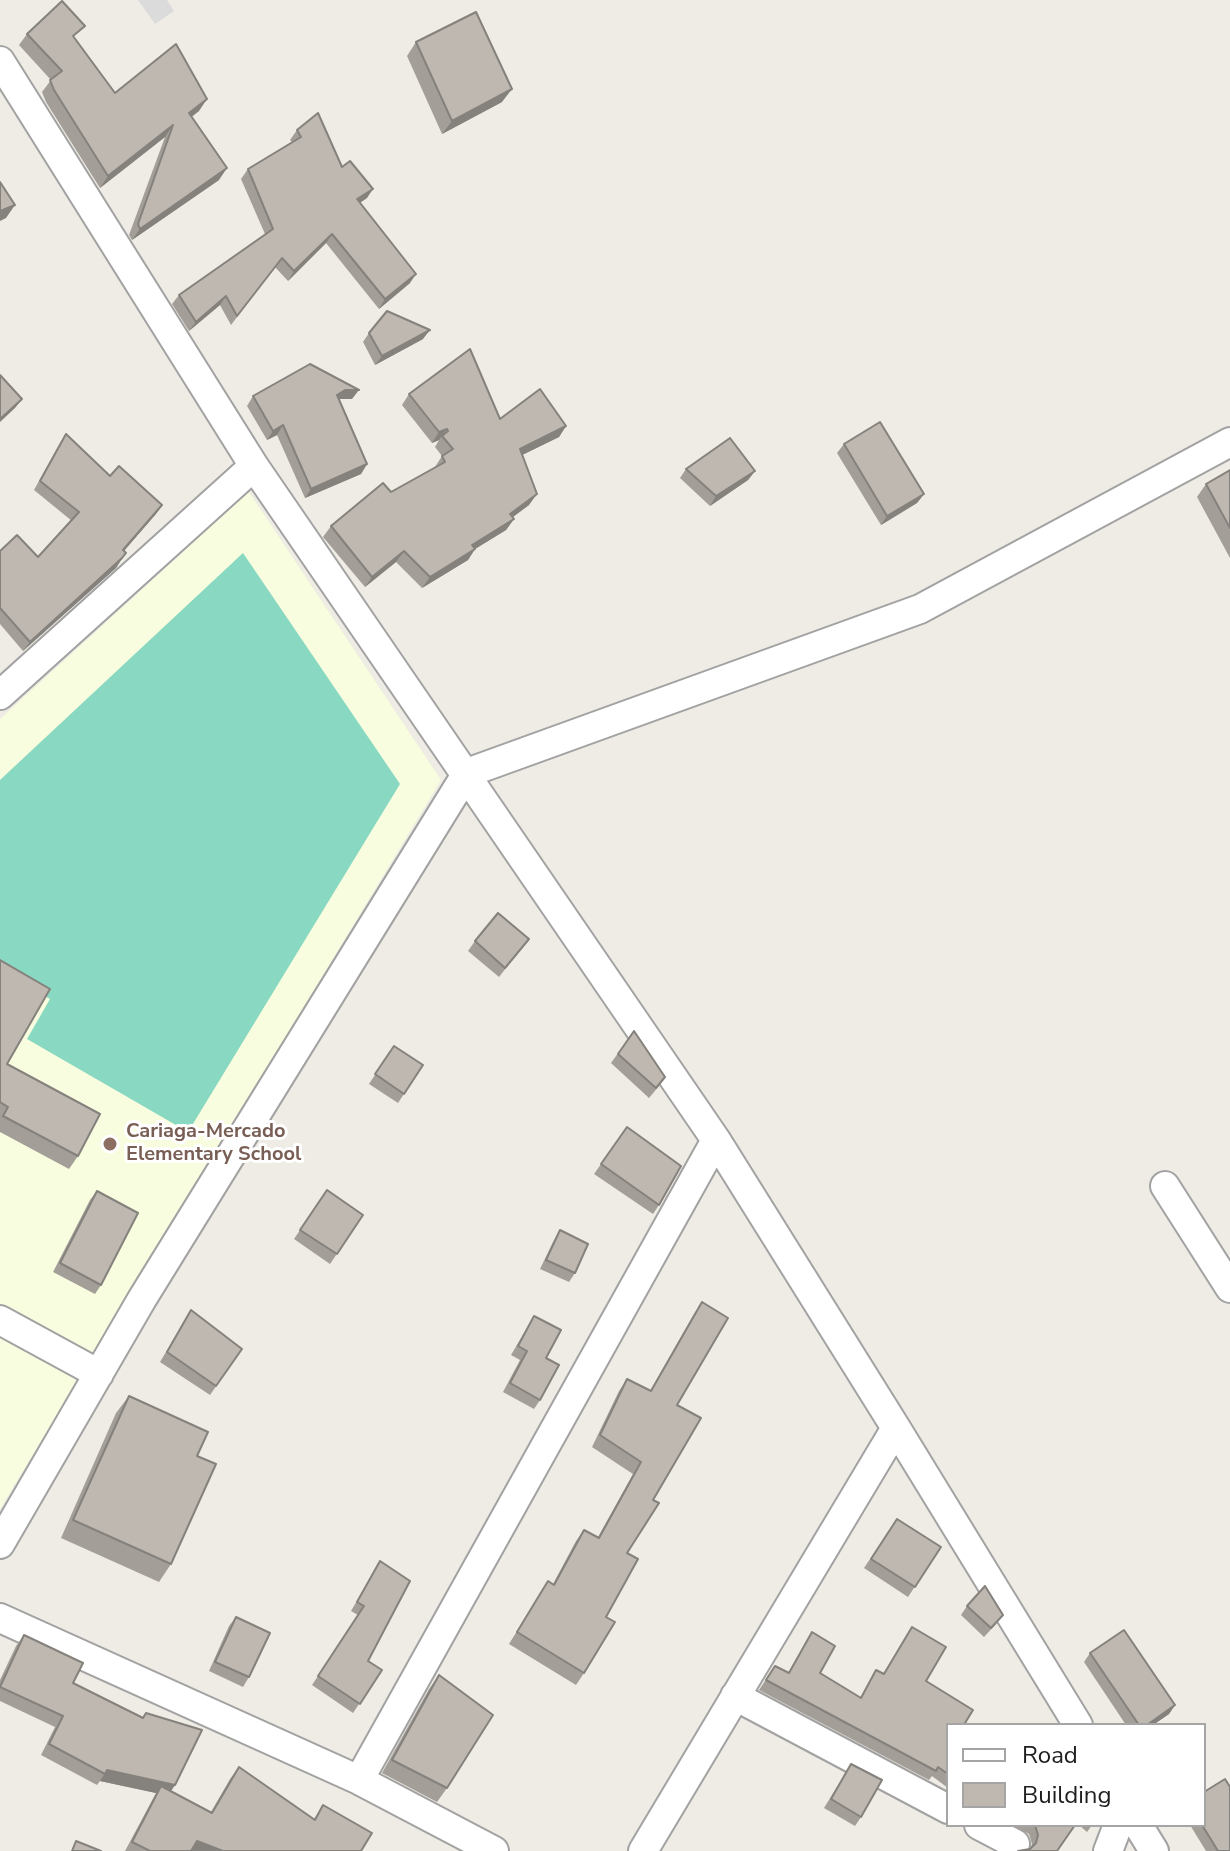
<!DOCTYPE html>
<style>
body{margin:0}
#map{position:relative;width:1230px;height:1851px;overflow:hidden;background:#eeece4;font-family:"Nunito Sans",sans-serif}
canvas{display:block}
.legend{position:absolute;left:946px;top:1723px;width:260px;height:104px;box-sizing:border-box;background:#fff;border:2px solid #a5a5a5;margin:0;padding:10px 14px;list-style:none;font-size:24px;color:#1e1e1e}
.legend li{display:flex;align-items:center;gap:16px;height:40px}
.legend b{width:40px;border:2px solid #a5a5a5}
</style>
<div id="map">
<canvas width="1230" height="1851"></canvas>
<ul class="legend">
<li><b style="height:10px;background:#fff"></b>Road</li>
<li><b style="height:22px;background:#beb8b1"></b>Building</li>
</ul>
</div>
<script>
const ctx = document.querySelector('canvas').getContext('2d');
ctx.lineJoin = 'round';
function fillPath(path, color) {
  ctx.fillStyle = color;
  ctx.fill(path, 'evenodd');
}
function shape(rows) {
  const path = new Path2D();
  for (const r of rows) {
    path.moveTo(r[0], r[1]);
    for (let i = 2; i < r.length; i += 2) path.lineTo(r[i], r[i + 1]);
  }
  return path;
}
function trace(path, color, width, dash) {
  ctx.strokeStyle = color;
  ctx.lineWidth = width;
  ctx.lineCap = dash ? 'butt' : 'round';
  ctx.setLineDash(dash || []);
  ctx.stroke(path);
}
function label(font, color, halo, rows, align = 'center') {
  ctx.font = font + ' "Nunito Sans",sans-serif';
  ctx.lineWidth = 6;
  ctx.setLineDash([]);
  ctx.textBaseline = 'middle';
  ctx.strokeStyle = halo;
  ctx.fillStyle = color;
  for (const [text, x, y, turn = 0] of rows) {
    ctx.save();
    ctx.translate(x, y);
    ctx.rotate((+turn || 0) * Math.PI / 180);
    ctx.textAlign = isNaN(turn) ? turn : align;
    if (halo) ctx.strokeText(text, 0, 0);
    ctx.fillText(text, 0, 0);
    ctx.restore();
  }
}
fillPath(shape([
 [138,0,167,0,174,11,155,24]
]), '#dcdbdb');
fillPath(shape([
 [249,492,441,780,0,1509,0,719]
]), '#f9fddf');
fillPath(shape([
 [243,553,400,784,188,1132,27,1039,50,999,0,971,0,780]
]), '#88d8c2');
const minor = shape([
 [0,61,254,466,716,1140,896,1428,1078,1725],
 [0,695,254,466],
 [1165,1186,1230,1288],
 [0,1320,99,1374],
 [0,1544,142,1299,467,773,920,609,1230,442],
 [0,1618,359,1780,494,1851],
 [735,1696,948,1809],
 [359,1780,716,1140],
 [979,1825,1015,1844],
 [1138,1825,1154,1851],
 [643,1851,896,1428],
 [1108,1851,1118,1825]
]);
trace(minor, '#a2a2a2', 32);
trace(minor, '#fff', 28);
fillPath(shape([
 [27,34,75,38,115,93,199,111,191,117,219,180,132,240,129,235,165,137,100,188,46,102,42,92,51,80,19,45],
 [416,42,502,102,442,134,407,56],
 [297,130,342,167,367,198,360,203,410,283,379,309,326,243,288,281,275,267,231,325,220,305,189,331,172,304,179,295,265,234,241,179,248,169,292,142,290,140],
 [369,333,423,339,375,365,363,342],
 [409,394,500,419,566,426,559,437,522,455,529,505,513,517,514,519,506,530,475,549,468,560,422,588,396,562,365,587,323,537,331,526,435,467,442,456,435,447,439,440,432,443,402,405],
 [253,396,352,399,339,399,367,464,361,474,305,498,277,435,267,440,247,406],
 [66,434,110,476,162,505,124,551,126,553,116,568,23,651,0,624,0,551,38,557,72,521,34,490,60,443],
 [844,444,924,494,917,503,881,525,837,453],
 [686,469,755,471,748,480,710,506,680,478],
 [1230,470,1230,558,1197,497,1206,484],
 [529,939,499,977,468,951,475,941],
 [0,960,7,1064,78,1156,69,1169,0,1132],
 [634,1031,659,1086,649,1098,611,1063],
 [394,1046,423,1065,398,1103,369,1084],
 [627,1127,659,1205,653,1214,594,1174],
 [327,1190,363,1215,330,1264,294,1239],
 [97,1191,101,1285,95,1294,53,1272,90,1200],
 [560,1230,575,1273,569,1282,540,1269,554,1240],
 [702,1302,653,1500,627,1553,606,1617,584,1673,576,1685,509,1644,548,1581,553,1584,576,1541,584,1530,598,1537,633,1474,592,1447,619,1391,627,1379,650,1391,694,1314],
 [191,1310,242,1349,210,1395,160,1362],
 [534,1316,546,1358,540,1400,534,1409,503,1392,520,1360,511,1355],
 [129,1396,197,1456,171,1564,159,1582,61,1538,116,1413],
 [897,1519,941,1547,908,1597,864,1568],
 [380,1561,368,1661,382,1670,353,1713,312,1685,358,1615,351,1611],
 [967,1606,996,1624,984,1637,961,1615],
 [236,1617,249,1677,243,1687,209,1671,229,1626],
 [912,1627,926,1681,948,1725,948,1788,932,1776,929,1780,759,1690,775,1666,788,1673,812,1632,820,1673,860,1698,876,1670,883,1674],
 [24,1635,73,1683,143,1717,146,1713,175,1785,171,1791,211,1812,230,1779,239,1767,314,1819,323,1805,361,1851,125,1851,156,1793,100,1781,97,1785,41,1755,55,1727,0,1701,0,1680,16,1646],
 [1090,1653,1175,1705,1169,1714,1153,1725,1126,1725,1084,1662],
 [439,1675,447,1788,437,1802,382,1773,429,1689],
 [851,1764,861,1817,855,1826,824,1808],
 [1013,1825,1075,1825,1030,1849,1032,1844,1029,1834],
 [1079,1825,1092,1825,1087,1832],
 [1190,1825,1204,1825,1230,1851,1206,1851]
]), '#a39e98');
fillPath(shape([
 [512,89,502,102,442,134,452,121],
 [207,99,199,111,181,125,189,113],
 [173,125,165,137,100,188,108,176],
 [227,168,219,180,132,240,140,229],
 [373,189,367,198,350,209,357,199],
 [15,205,6,218,0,221,0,211],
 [332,234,326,243,288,281,294,271],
 [416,274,410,283,379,309,385,299],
 [226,296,220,305,189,331,196,322],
 [430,330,423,339,375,365,382,356],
 [345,390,359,390,352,399,339,399,337,395],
 [22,399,15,408,0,422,0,419],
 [283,425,277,435,267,440,273,431],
 [566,426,559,437,512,460,520,449],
 [447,429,439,440,432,443,439,432],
 [367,464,361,474,305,498,311,489],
 [755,471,748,480,710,506,716,496],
 [537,494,529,505,502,525,510,514],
 [924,494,917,503,881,525,887,516],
 [162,505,156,514,116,560,123,550],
 [514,519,506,530,475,549,468,560,422,588,430,577,472,545],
 [404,551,396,562,365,587,372,577],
 [122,558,116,568,23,651,30,642],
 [1175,1705,1169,1714,1153,1725,1147,1725],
 [107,1770,175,1785,168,1795,161,1786,156,1793,100,1781],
 [197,1841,223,1851,189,1851]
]), '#85817c');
const building = shape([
 [62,1,85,26,73,36,115,93,176,44,207,99,189,113,227,168,140,229,138,224,173,125,108,176,54,90,50,80,62,71,27,34,62,1],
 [476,12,512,89,452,121,416,42,476,12],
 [318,113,342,167,350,161,373,189,357,199,416,274,385,299,332,234,294,271,282,258,237,316,226,296,196,322,179,295,273,229,248,169,301,137,297,130,318,113],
 [0,182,15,205,0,211,0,182],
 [387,311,430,330,382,356,369,333,387,311],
 [470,349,500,419,540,389,566,426,520,449,537,494,510,514,514,519,472,545,475,549,430,577,404,551,372,577,331,526,383,483,391,492,445,462,442,456,453,449,442,436,448,431,447,429,439,432,409,394,470,349],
 [310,364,359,390,345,390,337,395,367,464,311,489,283,425,273,431,253,396,310,364],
 [0,375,22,399,0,419,0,375],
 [880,422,924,494,887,516,844,444,880,422],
 [66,434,110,476,119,466,162,505,123,550,126,553,122,558,30,642,0,608,0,551,17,535,38,557,79,512,40,481,66,434],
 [730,438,755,471,716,496,686,469,730,438],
 [1230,470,1230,528,1206,484,1230,470],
 [498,913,529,939,505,968,475,941,498,913],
 [0,960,50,989,7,1064,100,1114,78,1156,3,1116,8,1107,0,1102,0,960],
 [634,1031,665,1077,656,1088,618,1054,634,1031],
 [394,1046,423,1065,404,1094,375,1074,394,1046],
 [627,1127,681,1166,659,1205,601,1164,627,1127],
 [327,1190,363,1215,337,1254,300,1230,327,1190],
 [97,1191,138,1213,101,1285,60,1263,97,1191],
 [560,1230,588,1244,575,1273,546,1260,560,1230],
 [702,1302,728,1318,677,1405,701,1418,653,1500,659,1503,627,1553,638,1559,606,1617,615,1622,584,1673,517,1632,548,1581,554,1585,584,1530,599,1538,641,1462,600,1435,627,1379,651,1391,702,1302],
 [191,1310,242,1349,216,1386,167,1352,191,1310],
 [534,1316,561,1330,546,1358,559,1365,540,1400,510,1383,527,1351,518,1346,534,1316],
 [129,1396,208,1432,197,1456,216,1464,171,1564,73,1520,129,1396],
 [897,1519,941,1547,915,1587,871,1559,897,1519],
 [380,1561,410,1581,368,1661,382,1670,360,1704,318,1676,364,1606,357,1602,380,1561],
 [985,1586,1003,1615,991,1628,967,1606,985,1586],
 [236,1617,270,1633,249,1677,215,1662,236,1617],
 [912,1627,946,1647,926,1681,973,1710,965,1723,969,1725,948,1725,948,1774,938,1767,936,1771,766,1680,775,1666,789,1673,812,1632,835,1646,820,1673,861,1698,876,1670,884,1674,912,1627],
 [1124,1630,1175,1705,1147,1725,1139,1725,1090,1653,1124,1630],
 [24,1635,83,1663,73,1683,143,1718,146,1713,202,1730,175,1785,107,1770,105,1774,49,1744,63,1716,0,1687,24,1635],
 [439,1675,493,1715,447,1788,392,1760,439,1675],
 [851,1764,882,1780,861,1817,831,1799,851,1764],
 [239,1767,315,1820,323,1805,372,1833,361,1851,223,1851,197,1841,191,1851,150,1851,132,1842,161,1786,212,1813,239,1767],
 [1225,1779,1230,1787,1230,1851,1218,1851,1202,1825,1204,1825,1204,1792,1225,1779],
 [1035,1825,1075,1825,1057,1851,1018,1851,1030,1849,1036,1843,1038,1835,1035,1825],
 [76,1841,101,1851,72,1851,76,1841]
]);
fillPath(building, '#beb8b1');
trace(building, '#85817c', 2);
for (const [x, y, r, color] of [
 [110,1144,8,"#8d6e63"]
]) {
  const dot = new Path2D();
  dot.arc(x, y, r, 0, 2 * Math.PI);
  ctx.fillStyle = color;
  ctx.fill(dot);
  trace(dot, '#fff', 3);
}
label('bold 20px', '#785e54', '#fff', [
 ["Cariaga-Mercado",126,1132],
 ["Elementary School",126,1155]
], 'left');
</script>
